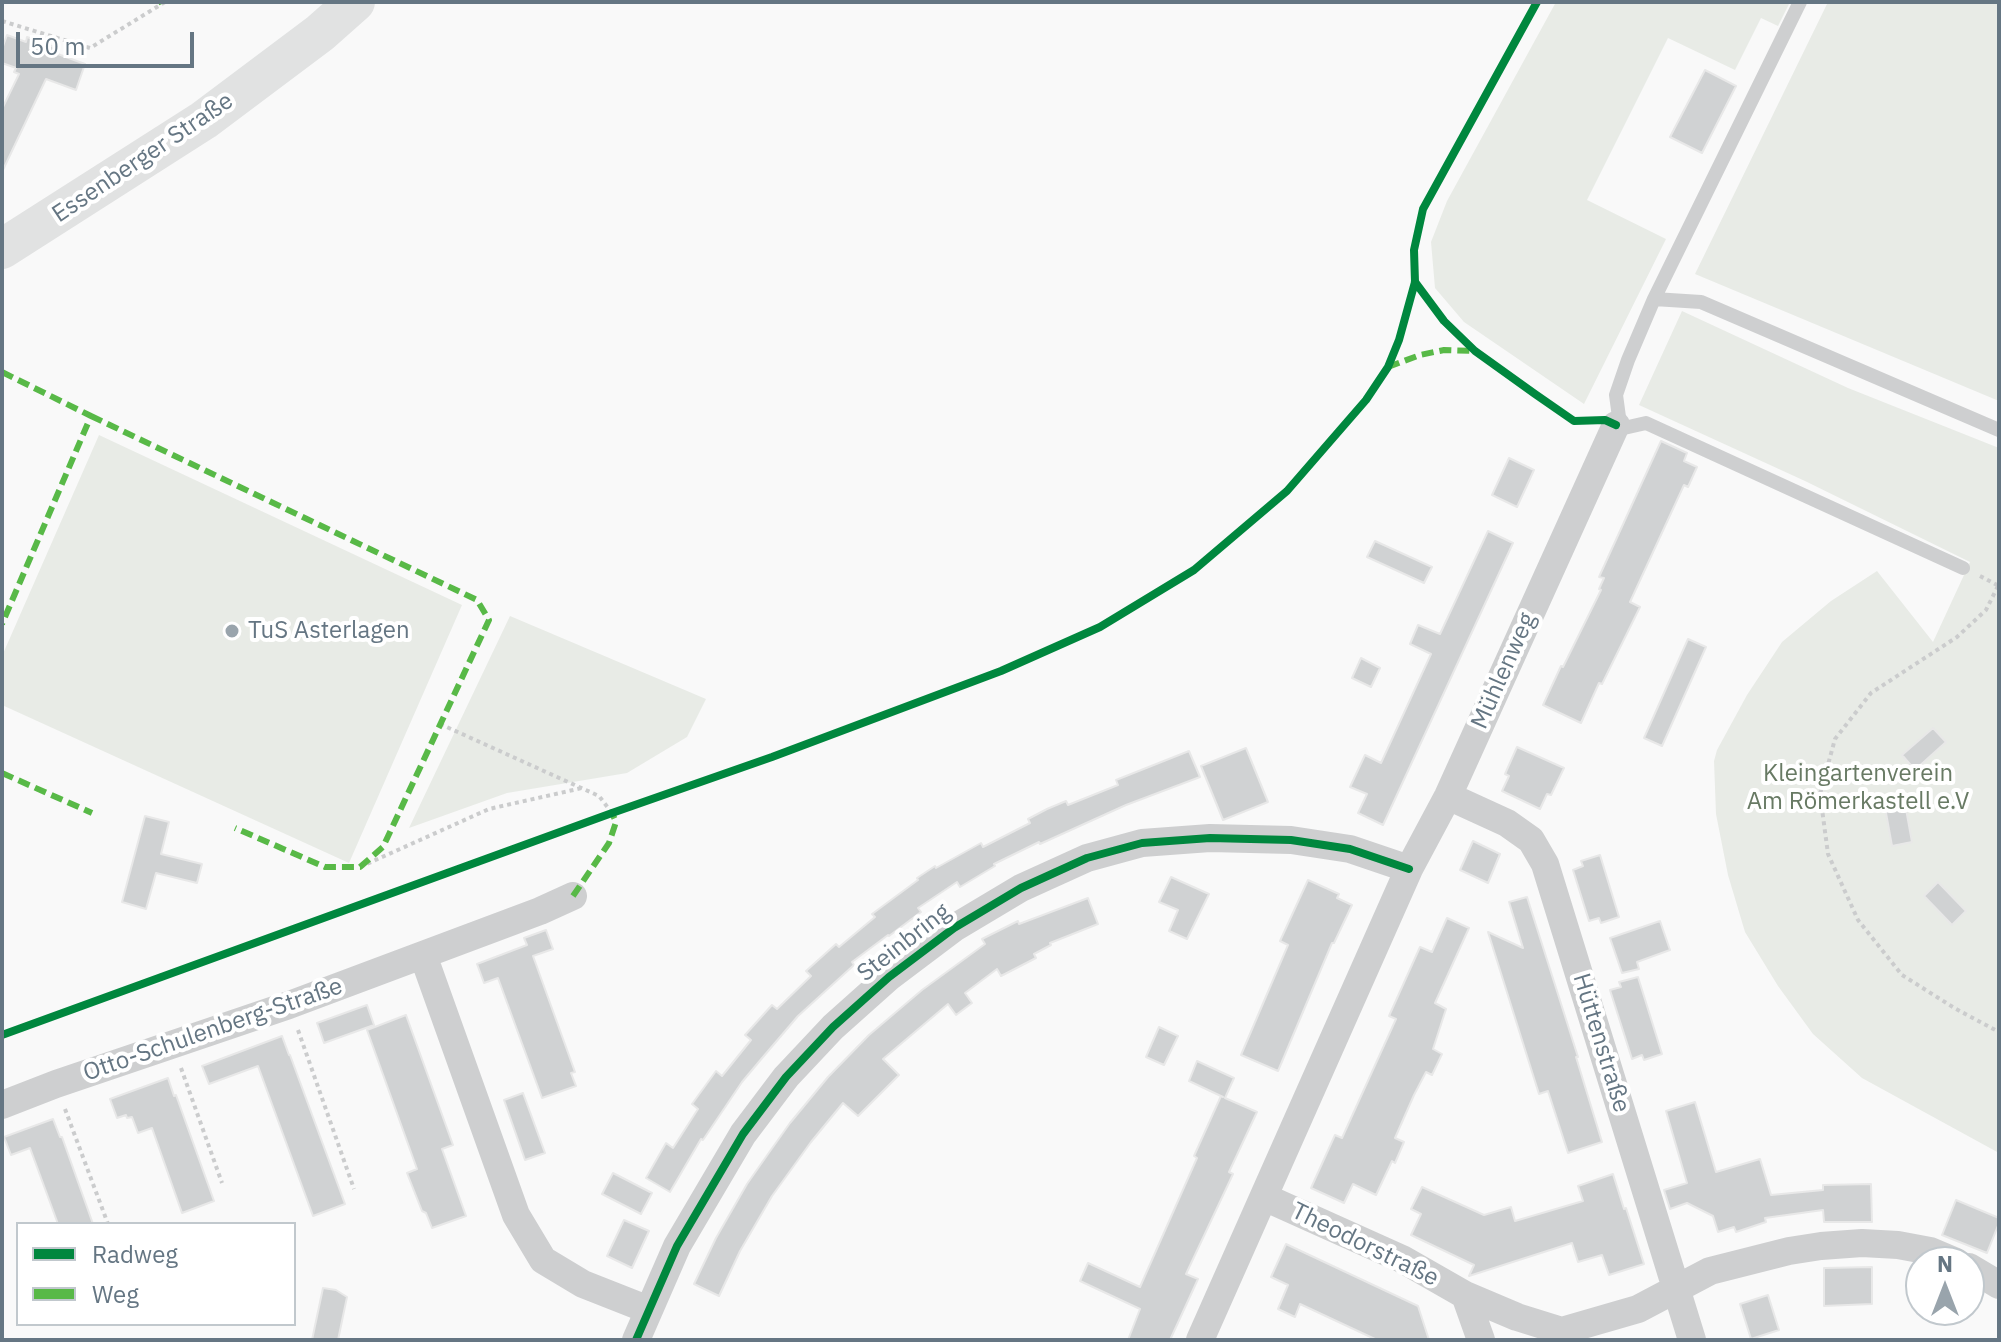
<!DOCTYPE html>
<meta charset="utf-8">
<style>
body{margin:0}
#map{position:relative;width:2001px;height:1342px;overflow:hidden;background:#f9f9f9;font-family:"IBM Plex Sans",sans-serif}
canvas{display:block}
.frame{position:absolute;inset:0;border:4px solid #657683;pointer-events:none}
.legend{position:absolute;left:16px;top:1222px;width:280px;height:104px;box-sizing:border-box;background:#fff;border:2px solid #c1c8cd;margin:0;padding:10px 14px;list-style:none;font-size:24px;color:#657683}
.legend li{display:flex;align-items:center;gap:16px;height:40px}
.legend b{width:40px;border:2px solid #c1c8cd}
.north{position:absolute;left:1905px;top:1246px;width:80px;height:80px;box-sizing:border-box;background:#fff;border:2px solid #c1c8cd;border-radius:50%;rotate:0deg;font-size:22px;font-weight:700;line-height:32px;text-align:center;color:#657683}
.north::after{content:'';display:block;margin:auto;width:28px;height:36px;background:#99a4ac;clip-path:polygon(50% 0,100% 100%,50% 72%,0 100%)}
.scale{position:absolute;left:16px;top:32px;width:178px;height:36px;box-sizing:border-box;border:4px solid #657683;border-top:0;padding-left:10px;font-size:24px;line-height:28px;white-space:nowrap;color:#657683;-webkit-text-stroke:6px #fff;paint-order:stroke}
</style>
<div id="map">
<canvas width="2001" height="1342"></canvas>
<div class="frame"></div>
<ul class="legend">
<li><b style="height:10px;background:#00873e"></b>Radweg</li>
<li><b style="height:10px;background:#58b947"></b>Weg</li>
</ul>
<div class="north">N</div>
<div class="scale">50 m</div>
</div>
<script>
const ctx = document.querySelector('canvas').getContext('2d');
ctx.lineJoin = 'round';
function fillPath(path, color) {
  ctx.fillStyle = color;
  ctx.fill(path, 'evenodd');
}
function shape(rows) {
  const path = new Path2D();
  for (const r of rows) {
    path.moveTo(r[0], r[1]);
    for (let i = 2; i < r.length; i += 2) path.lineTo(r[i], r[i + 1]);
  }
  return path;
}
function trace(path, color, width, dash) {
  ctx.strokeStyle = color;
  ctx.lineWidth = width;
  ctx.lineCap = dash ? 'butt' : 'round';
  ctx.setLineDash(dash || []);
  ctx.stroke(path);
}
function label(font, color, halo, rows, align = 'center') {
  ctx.font = font + ' "IBM Plex Sans",sans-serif';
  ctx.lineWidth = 8;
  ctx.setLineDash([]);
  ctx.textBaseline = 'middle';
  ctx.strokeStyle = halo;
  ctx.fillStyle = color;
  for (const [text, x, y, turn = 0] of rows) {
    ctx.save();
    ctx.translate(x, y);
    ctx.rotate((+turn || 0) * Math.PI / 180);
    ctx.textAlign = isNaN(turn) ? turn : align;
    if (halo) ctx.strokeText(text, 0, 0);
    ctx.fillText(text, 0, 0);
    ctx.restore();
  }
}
fillPath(shape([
 [1556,2,1790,2,1778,26,1761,18,1735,70,1668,38,1587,200,1666,239,1584,404,1464,322,1435,288,1431,242,1447,201],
 [1828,2,1999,2,1999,401,1695,274],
 [1682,311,1848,388,1999,448,1999,1153,1862,1078,1813,1034,1778,986,1745,932,1728,875,1716,814,1714,761,1717,750,1747,695,1782,642,1831,601,1877,571,1933,642,1970,562,1805,481,1639,405],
 [99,435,462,605,349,863,2,705,2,656],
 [510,616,706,699,687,737,627,773,507,793,409,828]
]), '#e8ebe6');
const building = shape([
 [7,35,26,42,27,37,57,48,55,53,85,64,76,90,46,79,2,172,2,109,19,74,14,72,16,68,2,63,2,49,7,35],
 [1705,70,1736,86,1702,153,1670,137,1705,70],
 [1661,441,1687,453,1684,461,1697,467,1688,487,1684,485,1630,602,1640,607,1602,684,1599,683,1581,723,1543,705,1561,666,1563,667,1601,590,1599,589,1604,578,1599,577,1661,441],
 [1509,458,1534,470,1517,507,1492,495,1509,458],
 [1488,531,1513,543,1383,825,1358,813,1367,794,1350,787,1365,755,1381,763,1431,654,1410,644,1418,625,1440,634,1488,531],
 [1375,541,1432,567,1424,583,1367,557,1375,541],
 [1688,639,1706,647,1662,746,1644,738,1688,639],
 [1361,658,1380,668,1371,687,1352,678,1361,658],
 [1933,728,1946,742,1915,770,1902,755,1933,728],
 [1517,747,1564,768,1551,795,1547,794,1540,809,1502,791,1509,776,1505,774,1517,747],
 [1246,748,1268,802,1223,820,1201,766,1246,748],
 [1189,751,1200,777,1126,805,1040,844,1039,842,994,864,995,866,960,887,957,882,918,908,921,912,889,936,888,935,852,962,854,965,798,1016,763,1057,742,1082,703,1140,701,1139,670,1192,646,1178,666,1143,673,1148,698,1109,692,1104,716,1071,722,1076,751,1040,745,1035,772,1005,777,1009,811,976,806,971,836,944,839,947,875,917,872,914,918,880,917,878,935,866,936,868,981,843,983,847,1030,823,1028,819,1047,809,1066,801,1068,805,1118,785,1116,780,1189,751],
 [1904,798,1912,842,1892,846,1884,802,1904,798],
 [145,816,169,822,161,854,202,864,197,883,156,873,146,909,122,902,145,816],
 [1473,841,1500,854,1488,883,1460,870,1473,841],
 [1600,855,1619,917,1601,923,1599,918,1589,921,1573,870,1583,866,1581,861,1600,855],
 [1171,877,1209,894,1187,939,1169,931,1178,910,1159,902,1171,877],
 [1308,880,1339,894,1337,898,1352,905,1334,943,1332,943,1278,1071,1241,1055,1288,945,1280,941,1308,880],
 [1938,882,1966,911,1952,925,1924,896,1938,882],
 [1527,897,1578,1057,1576,1057,1602,1142,1568,1153,1548,1091,1539,1094,1488,932,1523,948,1509,902,1527,897],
 [1088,898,1098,924,1050,943,1051,945,1034,954,1036,958,1001,976,997,969,965,993,972,1003,956,1015,948,1004,883,1059,899,1075,858,1116,843,1103,811,1142,772,1196,740,1251,719,1296,694,1284,716,1238,747,1184,768,1154,790,1123,828,1077,869,1035,922,990,985,944,982,939,1018,921,1019,924,1088,898],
 [1447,918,1469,928,1435,1003,1446,1009,1433,1049,1442,1054,1432,1075,1426,1072,1414,1095,1395,1138,1404,1142,1395,1163,1392,1161,1376,1195,1353,1184,1344,1203,1311,1188,1335,1135,1342,1138,1396,1019,1389,1016,1420,947,1432,952,1447,918],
 [1660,921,1670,950,1637,962,1639,969,1622,973,1610,938,1660,921],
 [546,930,553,949,533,956,575,1072,571,1073,576,1086,542,1098,498,978,484,983,477,964,527,945,524,938,546,930],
 [1638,977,1662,1054,1644,1060,1642,1055,1632,1059,1610,990,1621,987,1619,982,1638,977],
 [367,1005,374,1025,324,1043,317,1023,367,1005],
 [406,1015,453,1145,442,1149,466,1216,432,1228,426,1213,422,1211,407,1173,417,1169,367,1030,406,1015],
 [1159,1027,1178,1036,1164,1065,1146,1057,1159,1027],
 [282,1036,289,1055,290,1055,345,1204,313,1216,258,1066,209,1084,202,1066,282,1036],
 [1197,1061,1234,1078,1225,1098,1257,1112,1229,1172,1233,1174,1186,1274,1198,1279,1170,1340,1128,1340,1140,1309,1080,1281,1088,1263,1140,1287,1197,1158,1194,1156,1221,1096,1223,1097,1189,1081,1197,1061],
 [168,1078,174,1096,176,1095,214,1201,182,1213,152,1128,138,1133,132,1117,127,1118,126,1115,117,1118,110,1099,168,1078],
 [523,1093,545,1153,525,1160,504,1100,523,1093],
 [1695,1102,1716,1172,1760,1159,1771,1195,1823,1190,1823,1185,1871,1184,1872,1222,1824,1222,1823,1210,1765,1218,1766,1222,1736,1232,1734,1227,1718,1232,1713,1216,1687,1203,1670,1209,1664,1190,1687,1183,1666,1111,1695,1102],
 [53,1119,60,1137,62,1137,93,1224,58,1224,30,1148,11,1155,4,1137,53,1119],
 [613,1173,652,1193,641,1214,602,1194,613,1173],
 [1613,1174,1624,1209,1626,1208,1644,1264,1609,1275,1602,1255,1578,1262,1572,1243,1469,1276,1474,1265,1411,1235,1421,1214,1411,1209,1422,1187,1484,1215,1511,1207,1515,1221,1583,1201,1578,1186,1613,1174],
 [1956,1200,1999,1218,1999,1223,1987,1253,1942,1235,1956,1200],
 [624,1220,649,1231,632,1268,607,1256,624,1220],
 [1286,1244,1418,1306,1429,1340,1377,1340,1300,1304,1295,1317,1278,1309,1288,1285,1271,1277,1286,1244],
 [1872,1267,1872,1304,1824,1306,1824,1268,1872,1267],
 [323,1288,336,1290,347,1297,338,1340,312,1340,323,1288],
 [1768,1295,1779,1330,1751,1339,1740,1304,1768,1295]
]);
fillPath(building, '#d0d2d3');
trace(building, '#e8e8e8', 2);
trace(shape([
 [2,21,90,48,165,2],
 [1980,576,1999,586],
 [1998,586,1986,610,1957,637,1871,693,1835,739,1820,794,1828,854,1858,920,1902,975,1956,1009,1999,1032],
 [440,724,599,796,612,813],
 [360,867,489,809,582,788],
 [298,1030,354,1189],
 [181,1068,222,1183],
 [65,1109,108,1224]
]), '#cbcccd', 4, [4, 4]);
trace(shape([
 [1800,2,1654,299,1628,360,1616,395,1619,417,1616,425,1624,428,1646,423,1963,568],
 [1654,299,1701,302,1999,430]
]), '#cecfd0', 14);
trace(shape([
 [1448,796,1507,823,1531,840,1545,864,1692,1340],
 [423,955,516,1215,543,1260,583,1284,649,1310],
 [2,1105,56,1084,289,1005,540,911,573,896],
 [1264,1197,1402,1259,1465,1295,1481,1340],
 [1969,1267,1999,1285],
 [1465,1295,1517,1317,1562,1331],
 [636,1340,677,1246,743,1134,786,1077,833,1027,889,977,954,928,1021,888,1087,858,1142,843,1210,838,1291,840,1350,849,1409,869],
 [1200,1340,1409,869,1448,796,1616,425],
 [1552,1340,1562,1331,1638,1309,1710,1271,1789,1251,1821,1246,1862,1243,1898,1245,1930,1251,1956,1262]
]), '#cecfd0', 28);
trace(shape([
 [2,249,204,120,320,33,355,2]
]), '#e1e2e2', 40);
trace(shape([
 [161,2,162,4],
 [1388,367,1420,355,1444,350,1475,351],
 [2,372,91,416,2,624],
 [91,416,477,600,489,620,383,847,360,867,325,867,235,828],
 [2,773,92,813],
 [573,896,609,843,616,822,612,813]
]), '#58b947', 6, [12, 6]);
trace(shape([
 [1415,282,1444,321,1475,351,1535,394,1574,421,1605,420,1616,425],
 [2,1035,612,813,772,757,1001,671,1100,627,1194,570,1287,491,1366,400,1388,367,1399,340,1415,282,1414,250,1423,209,1537,2],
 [636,1340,677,1246,743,1134,786,1077,833,1027,889,977,954,928,1021,888,1087,858,1142,843,1210,838,1291,840,1350,849,1409,869]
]), '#00873e', 8);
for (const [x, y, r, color] of [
 [232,631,8,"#99a4ac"]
]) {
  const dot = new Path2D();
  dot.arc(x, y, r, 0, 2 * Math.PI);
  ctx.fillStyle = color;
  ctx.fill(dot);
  trace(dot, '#fff', 3);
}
label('24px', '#657683', '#fff', [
 ["Essenberger Straße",143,158,-34],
 ["Mühlenweg",1504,671,-66],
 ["Steinbring",904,943,-38],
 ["Otto-Schulenberg-Straße",213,1030,-19],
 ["Hüttenstraße",1601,1043,73],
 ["Theodorstraße",1365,1245,26]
]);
label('24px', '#657683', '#fff', [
 ["TuS Asterlagen",248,631]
], 'left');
label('24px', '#687a64', '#fff', [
 ["Kleingartenverein",1858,774],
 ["Am Römerkastell e.V",1858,802]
]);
</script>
